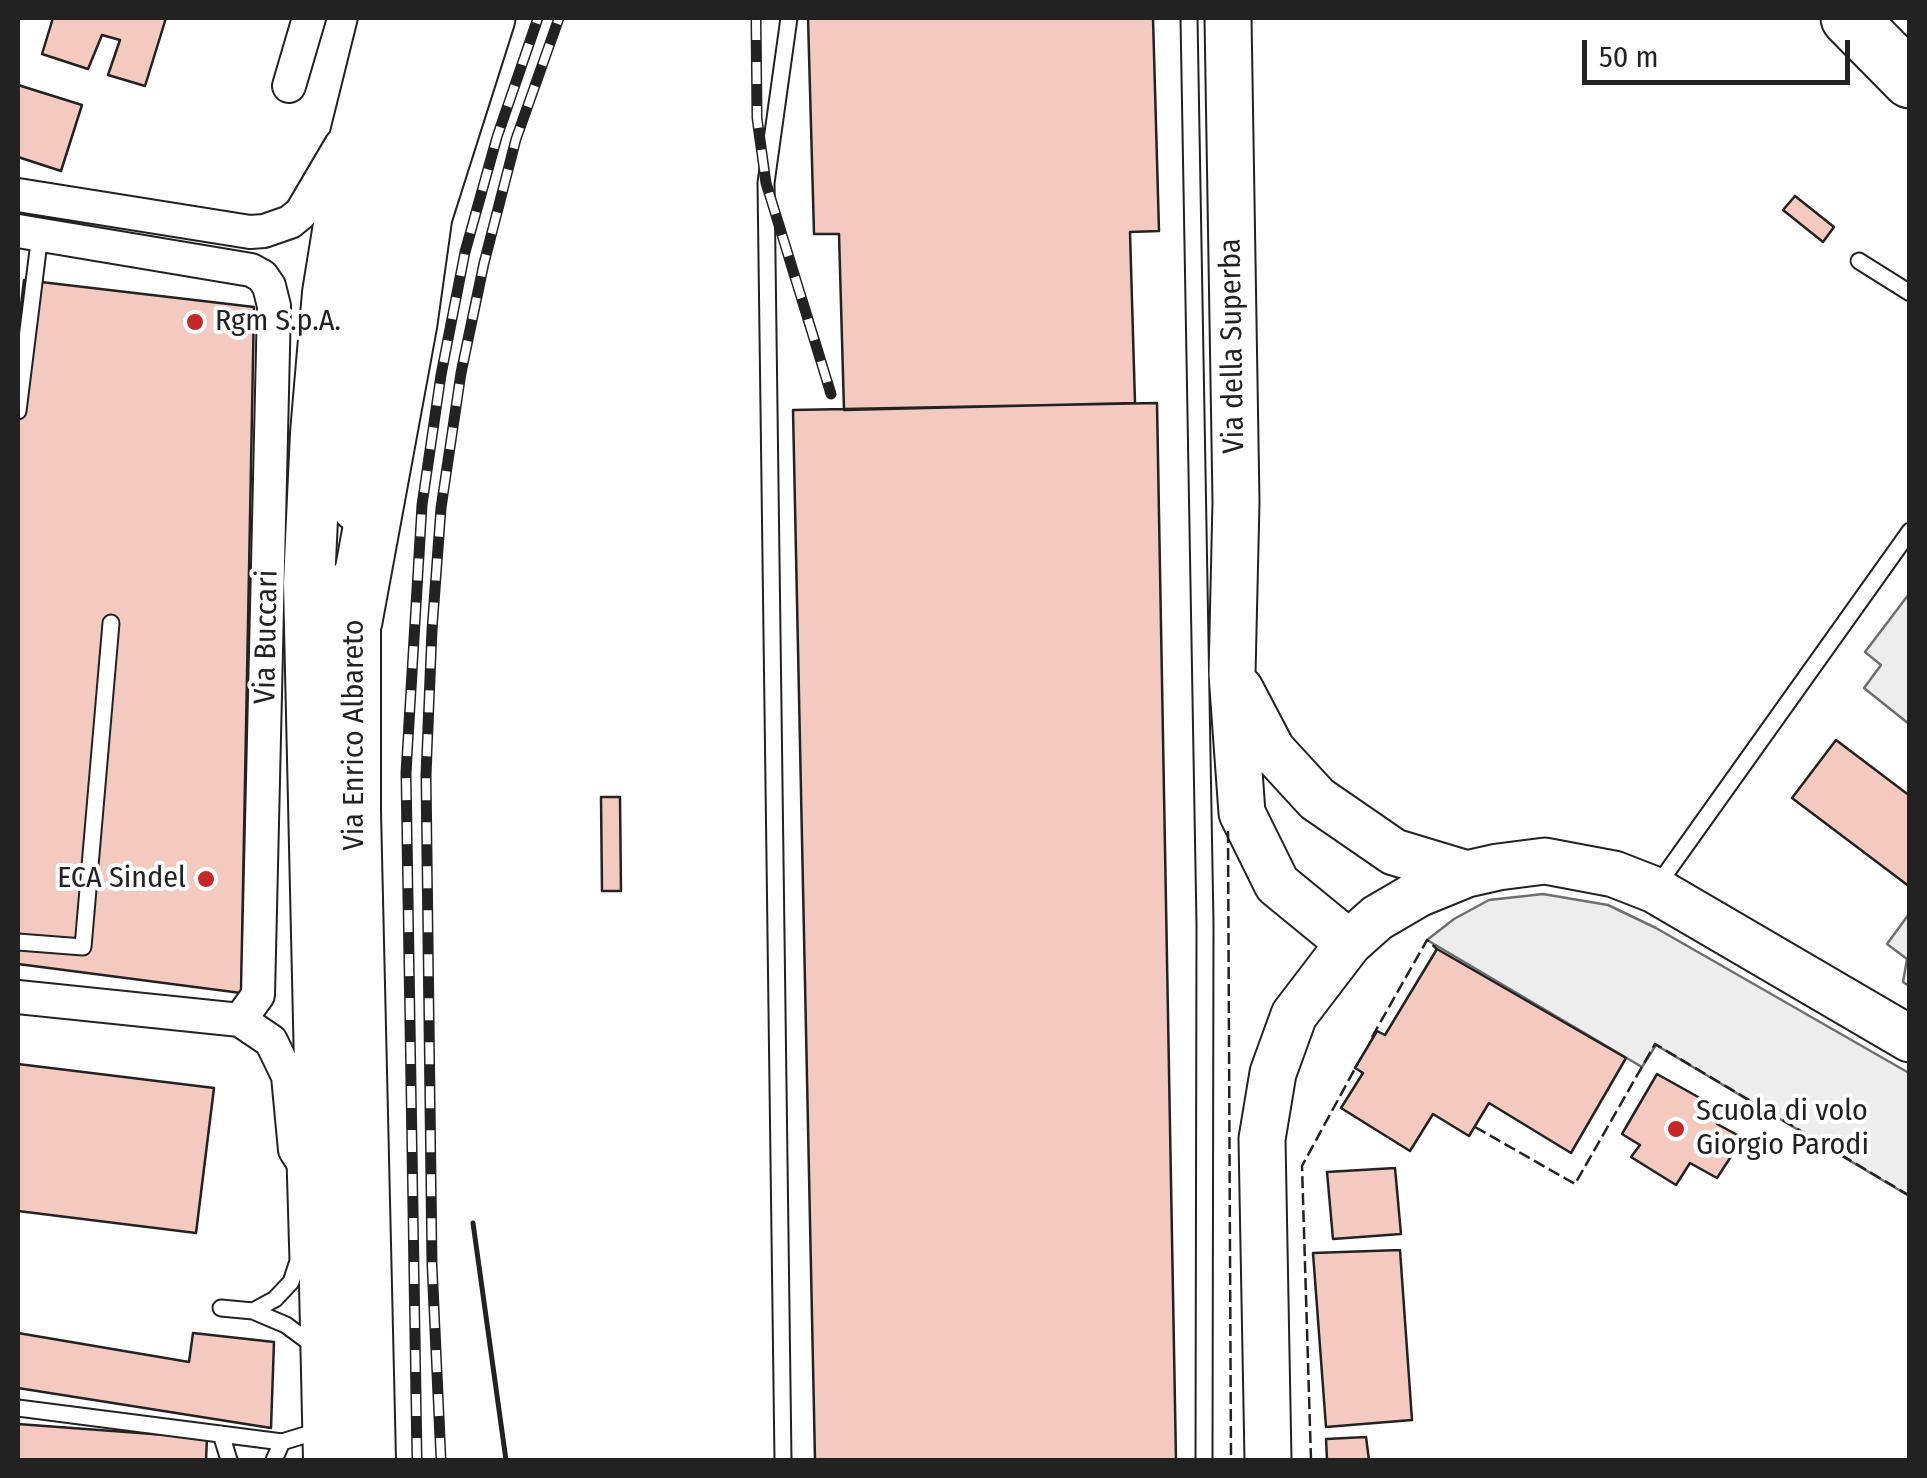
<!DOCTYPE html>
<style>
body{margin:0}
#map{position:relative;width:1927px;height:1478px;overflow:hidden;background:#fff;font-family:"Fira Sans Condensed",sans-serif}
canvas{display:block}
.frame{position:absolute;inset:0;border:20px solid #222;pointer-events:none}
.scale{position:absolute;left:1582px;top:40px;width:268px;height:45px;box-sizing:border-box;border:5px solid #222;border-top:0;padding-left:12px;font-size:30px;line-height:35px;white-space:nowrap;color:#222;-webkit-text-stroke:8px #fff;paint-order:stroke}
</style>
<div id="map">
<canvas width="1927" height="1478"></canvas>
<div class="frame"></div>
<div class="scale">50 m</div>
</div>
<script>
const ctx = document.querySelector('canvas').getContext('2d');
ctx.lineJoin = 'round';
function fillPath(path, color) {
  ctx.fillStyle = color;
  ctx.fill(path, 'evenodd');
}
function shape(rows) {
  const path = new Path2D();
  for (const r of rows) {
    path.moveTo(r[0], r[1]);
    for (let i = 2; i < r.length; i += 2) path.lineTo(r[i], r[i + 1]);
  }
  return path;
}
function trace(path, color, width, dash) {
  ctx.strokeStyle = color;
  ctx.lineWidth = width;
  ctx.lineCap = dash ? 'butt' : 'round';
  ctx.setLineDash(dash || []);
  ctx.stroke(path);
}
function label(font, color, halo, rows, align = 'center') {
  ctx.font = font + ' "Fira Sans Condensed",sans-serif';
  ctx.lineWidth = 8;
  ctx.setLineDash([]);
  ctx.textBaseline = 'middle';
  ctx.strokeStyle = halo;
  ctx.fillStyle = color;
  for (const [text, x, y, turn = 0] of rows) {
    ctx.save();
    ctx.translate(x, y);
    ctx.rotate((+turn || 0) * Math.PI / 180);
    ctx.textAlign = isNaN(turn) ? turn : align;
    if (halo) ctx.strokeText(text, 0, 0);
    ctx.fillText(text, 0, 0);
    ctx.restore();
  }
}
const parking = shape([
 [1909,594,1909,724,1864,688,1881,665,1865,652,1909,594],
 [1543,894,1608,905,1656,928,1909,1073,1909,1196,1656,1045,1642,1067,1427,940,1454,919,1489,900,1543,894],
 [1909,914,1910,914,1909,986,1903,982,1907,959,1887,944,1909,914]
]);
fillPath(parking, '#ededed');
trace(parking, '#6f6f6f', 2.5);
const building = shape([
 [53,18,166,18,145,86,108,75,120,40,102,35,88,69,42,54,53,18],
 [808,18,1153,18,1159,231,1130,232,1135,403,844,410,839,234,814,234,808,18],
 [18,85,82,105,61,171,18,157,18,85],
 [1795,196,1834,227,1823,242,1783,210,1795,196],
 [24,280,254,307,241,993,18,964,18,331,24,280],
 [1157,403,1176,1460,815,1460,793,410,1157,403],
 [1836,740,1910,796,1910,887,1792,798,1836,740],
 [601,797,620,797,621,891,602,891,601,797],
 [1437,949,1626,1058,1571,1153,1489,1103,1469,1136,1433,1114,1410,1151,1341,1108,1363,1073,1355,1068,1377,1031,1385,1035,1437,949],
 [18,1064,214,1088,196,1233,18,1211,18,1064],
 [1657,1074,1725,1112,1717,1124,1743,1138,1717,1178,1690,1163,1676,1185,1631,1157,1640,1145,1622,1134,1657,1074],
 [1395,1168,1401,1234,1333,1239,1327,1172,1395,1168],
 [1400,1250,1412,1420,1326,1427,1313,1253,1400,1250],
 [18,1333,189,1362,193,1333,274,1342,271,1428,18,1388,18,1333],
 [18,1424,207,1438,206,1460,18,1460,18,1424],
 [1366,1437,1369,1460,1327,1460,1326,1439,1366,1437]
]);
fillPath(building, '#f3c9c0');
trace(building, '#222', 2.5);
const lane = shape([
 [1189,18,1205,924,1204,1460],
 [1859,261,1910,293],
 [18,411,40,234],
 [1657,886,1910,531],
 [18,942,83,947,111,623],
 [221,1308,253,1311,286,1325,317,1348],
 [253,1311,275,1299,291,1282,298,1261,295,1160],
 [18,1408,282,1442],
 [221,1434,229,1460],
 [274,1460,282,1442,321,1430],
 [783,1460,766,183,789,18]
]);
const street = shape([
 [289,86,309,18],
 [18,195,250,232,264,231,290,222,301,213,341,145],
 [18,231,251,270,262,276,269,286,274,306,258,995,240,1020,18,997],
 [240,1020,271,1041,288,1076,295,1150,308,1170,322,1184]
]);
const secondary = shape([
 [1228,18,1236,502,1232,674,1242,813,1277,884,1349,943],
 [1240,689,1272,750,1317,799,1394,852,1467,874],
 [1268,1460,1262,1139,1273,1073,1294,1015,1349,943,1377,918,1418,894,1467,874,1498,867,1545,861,1614,874,1655,890,1910,1039]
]);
const primary = shape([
 [357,506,373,285,394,172,433,18],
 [355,581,355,812,370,1460],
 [329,1460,309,583,316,433,328,293,349,163,385,18]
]);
const highway = shape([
 [1849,18,1910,80],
 [354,621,409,323,424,216,487,18]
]);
trace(lane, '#222', 19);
trace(street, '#222', 36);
trace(secondary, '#222', 49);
trace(primary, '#222', 54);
trace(highway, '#222', 59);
trace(lane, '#fff', 15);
trace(street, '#fff', 32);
trace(secondary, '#fff', 45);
trace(primary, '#fff', 50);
trace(highway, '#fff', 55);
const rail = shape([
 [756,18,757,118,766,183,831,394],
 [417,1460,406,773,422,505,441,375,465,252,497,137,538,18],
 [441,1460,432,1265,426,775,432,630,441,508,461,373,484,263,516,139,559,18]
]);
trace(rail, '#222', 11);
trace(rail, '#fff', 8, [22]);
trace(shape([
 [1228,831,1231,1460],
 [1372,1037,1427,940,1437,949],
 [1475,1127,1575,1184,1655,1044,1910,1196],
 [1311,1460,1302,1166,1358,1063]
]), '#222', 2.5, [12, 5]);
trace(shape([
 [473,1223,506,1460]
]), '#222', 5);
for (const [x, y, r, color] of [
 [195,322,10,"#c62828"],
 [206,879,10,"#c62828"],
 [1676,1129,10,"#c62828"]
]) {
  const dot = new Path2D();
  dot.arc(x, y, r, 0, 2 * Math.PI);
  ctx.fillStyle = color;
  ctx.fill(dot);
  trace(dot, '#fff', 4);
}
label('30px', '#222', '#fff', [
 ["Rgm S.p.A.",215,322],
 ["ECA Sindel",186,879,"right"],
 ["Scuola di volo",1696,1112],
 ["Giorgio Parodi",1696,1146]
], 'left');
label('30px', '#222', '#fff', [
 ["Via della Superba",1233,346,-91],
 ["Via Buccari",267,637,-89],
 ["Via Enrico Albareto",355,735,-90]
]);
</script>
